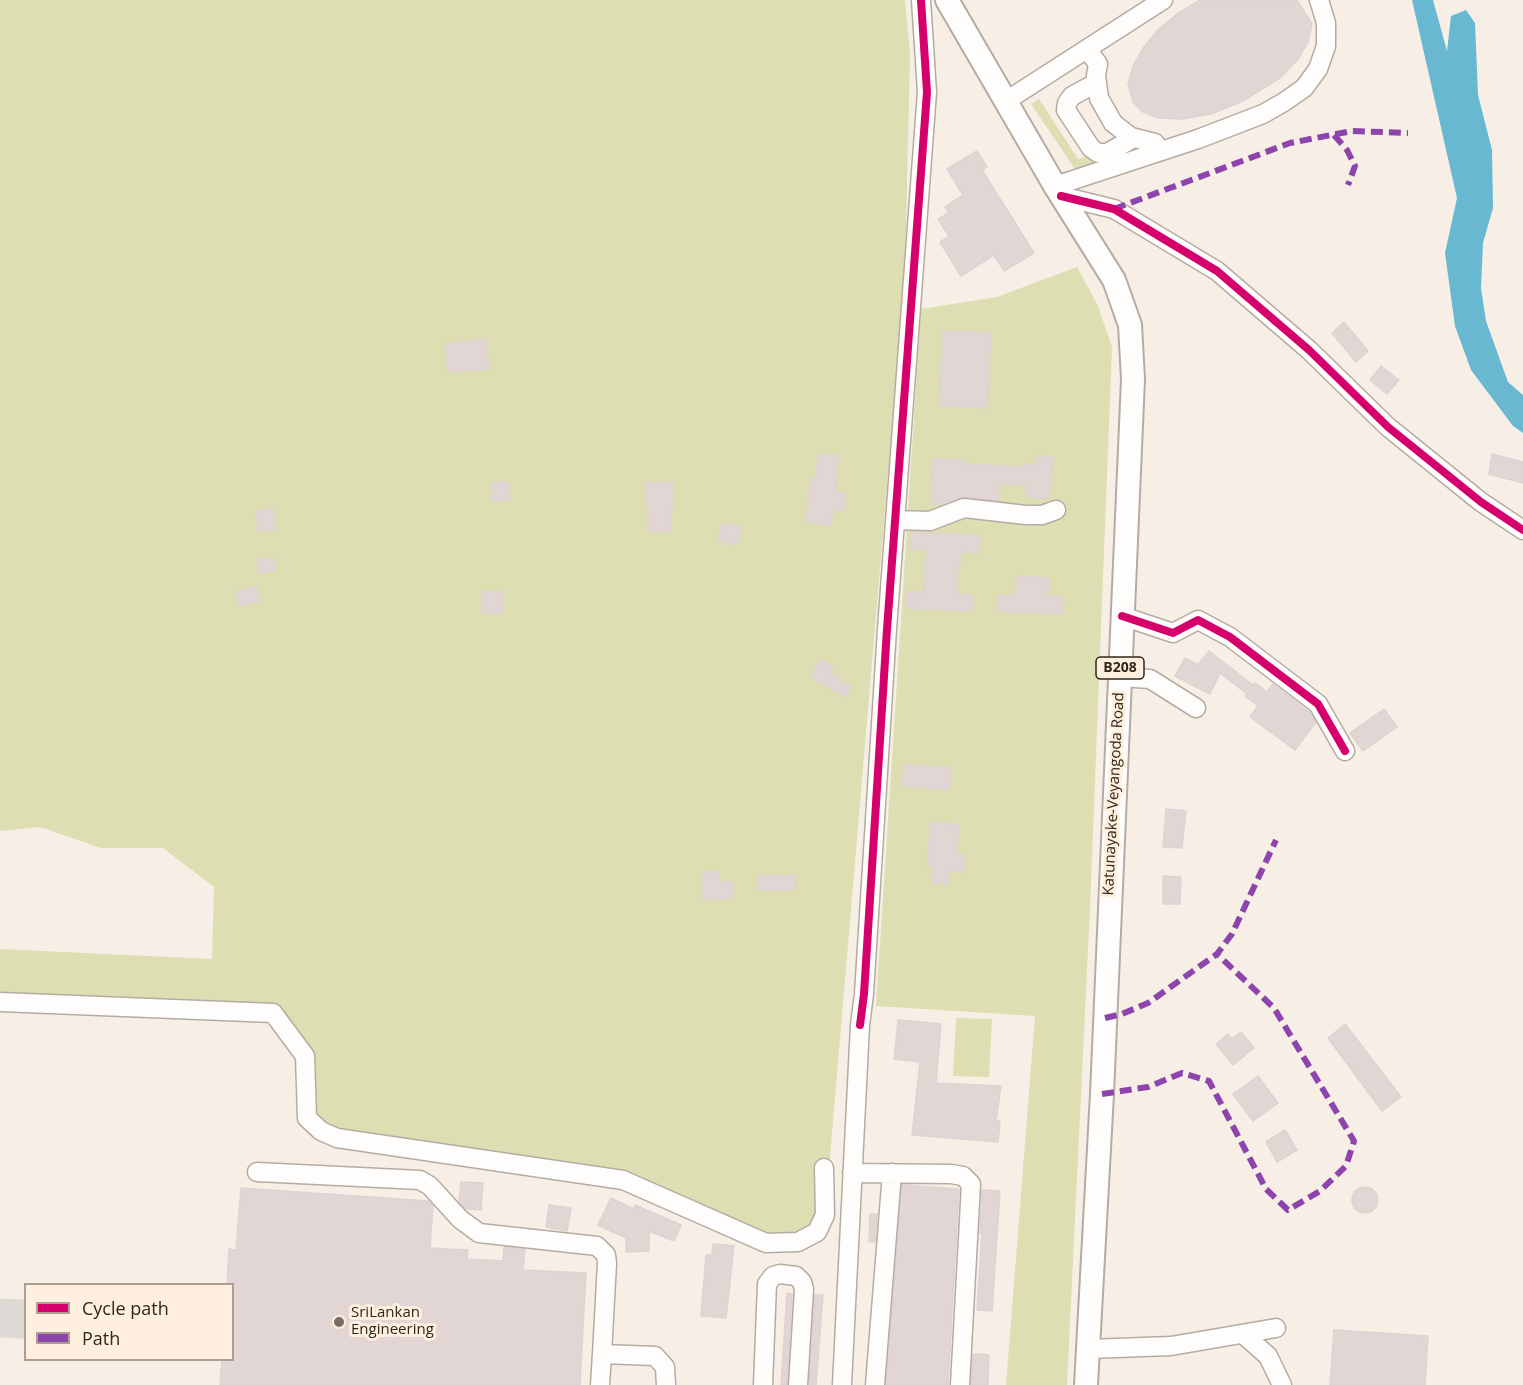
<!DOCTYPE html>
<style>
body{margin:0}
#map{position:relative;width:1523px;height:1385px;overflow:hidden;background:#f7efe6;font-family:"Open Sans",sans-serif}
canvas{display:block}
.legend{position:absolute;left:24px;top:1283px;width:210px;height:78px;box-sizing:border-box;background:#ffefde;border:2px solid #ac9f90;margin:0;padding:8px 10px;list-style:none;font-size:18px;color:#30271c}
.legend li{display:flex;align-items:center;gap:12px;height:30px}
.legend b{width:30px;border:2px solid #ac9f90}
</style>
<div id="map">
<canvas width="1523" height="1385"></canvas>
<ul class="legend">
<li><b style="height:8px;background:#d6006c"></b>Cycle path</li>
<li><b style="height:8px;background:#8e44ad"></b>Path</li>
</ul>
</div>
<script>
const ctx = document.querySelector('canvas').getContext('2d');
ctx.lineJoin = 'round';
function fillPath(path, color) {
  ctx.fillStyle = color;
  ctx.fill(path, 'evenodd');
}
function shape(rows) {
  const path = new Path2D();
  for (const r of rows) {
    if (r.length === 3) {
      path.moveTo(r[0] + r[2], r[1]);
      path.arc(r[0], r[1], r[2], 0, 2 * Math.PI);
      continue;
    }
    path.moveTo(r[0], r[1]);
    for (let i = 2; i < r.length; i += 2) path.lineTo(r[i], r[i + 1]);
  }
  return path;
}
function trace(path, color, width, dash) {
  ctx.strokeStyle = color;
  ctx.lineWidth = width;
  ctx.lineCap = dash ? 'butt' : 'round';
  ctx.setLineDash(dash || []);
  ctx.stroke(path);
}
function label(font, color, halo, rows, align = 'center') {
  ctx.font = font + ' "Open Sans",sans-serif';
  ctx.lineWidth = 6;
  ctx.setLineDash([]);
  ctx.textBaseline = 'middle';
  ctx.strokeStyle = halo;
  ctx.fillStyle = color;
  for (const [text, x, y, turn = 0] of rows) {
    ctx.save();
    ctx.translate(x, y);
    ctx.rotate((+turn || 0) * Math.PI / 180);
    ctx.textAlign = isNaN(turn) ? turn : align;
    if (halo) ctx.strokeText(text, 0, 0);
    ctx.fillText(text, 0, 0);
    ctx.restore();
  }
}
fillPath(shape([
 [0,0,905,0,910,54,905,274,825,1215,817,1232,766,1243,623,1180,337,1138,307,1118,305,1056,273,1013,0,1002,0,949,212,959,214,887,163,848,101,848,40,827,0,831],
 [1039,99,1078,159,1090,156,1096,166,1088,169,1086,166,1075,169,1031,104],
 [1077,267,1098,306,1112,347,1090,908,1067,1385,1006,1385,1035,1016,876,1006,921,309,997,297],
 [956,1018,992,1019,989,1077,953,1076]
]), '#dddeb1');
fillPath(shape([
 [1412,0,1433,0,1447,51,1451,16,1466,10,1475,23,1478,95,1492,150,1493,208,1483,243,1481,288,1486,321,1508,382,1523,395,1523,433,1513,426,1471,370,1455,326,1445,253,1457,198]
]), '#68b8d2');
trace(shape([
 [0,1318,22,1319]
]), '#ded9d4', 39);
const building = shape([
 [1200,0,1297,0,1312,24,1308,42,1299,58,1280,78,1241,102,1211,114,1183,119,1158,118,1143,112,1133,102,1128,84,1133,66,1143,48,1159,29,1177,14,1200,0],
 [977,151,987,167,982,170,1034,253,1004,271,994,255,961,276,940,242,949,236,938,219,949,213,945,207,963,195,947,169,977,151],
 [1344,322,1368,351,1356,362,1332,333,1344,322],
 [943,331,991,333,987,408,939,406,943,331],
 [486,339,489,369,448,372,445,344,486,339],
 [1381,366,1399,380,1387,394,1370,380,1381,366],
 [818,454,838,456,836,492,846,493,844,511,833,510,831,525,806,522,810,478,816,478,818,454],
 [1492,454,1523,462,1523,483,1489,474,1492,454],
 [1037,456,1053,457,1049,499,1027,497,1027,485,1000,483,999,501,965,497,943,504,931,504,933,459,964,460,964,464,1022,467,1022,464,1036,465,1037,456],
 [509,482,510,500,492,501,492,483,509,482],
 [672,482,674,509,670,509,671,531,649,532,646,483,672,482],
 [273,509,275,530,258,531,256,511,273,509],
 [722,523,741,527,736,545,718,541,722,523],
 [912,532,980,536,979,553,961,552,959,571,957,571,957,594,973,595,972,611,906,608,907,592,924,592,926,550,910,549,912,532],
 [273,558,275,571,258,573,257,559,273,558],
 [1016,576,1049,578,1047,596,1064,597,1063,614,997,611,998,595,1015,596,1016,576],
 [256,586,259,601,239,606,236,592,256,586],
 [483,591,503,592,502,614,482,612,483,591],
 [1209,651,1253,685,1255,683,1267,692,1273,684,1309,712,1316,722,1295,750,1250,717,1258,706,1245,696,1247,694,1220,673,1210,694,1175,676,1185,658,1198,665,1209,651],
 [819,660,833,666,830,673,840,678,839,680,851,685,846,697,811,678,819,660],
 [1384,709,1397,727,1363,751,1350,733,1384,709],
 [904,764,951,768,949,790,902,786,904,764],
 [1166,809,1186,811,1182,848,1163,847,1166,809],
 [931,822,959,825,956,855,966,856,964,872,950,870,948,884,932,883,934,866,927,865,931,822],
 [719,871,720,882,732,882,732,899,703,900,702,872,719,871],
 [758,876,795,876,796,890,758,890,758,876],
 [1163,876,1181,877,1180,904,1163,904,1163,876],
 [898,1020,941,1024,936,1083,1001,1086,996,1121,1000,1121,998,1142,912,1135,920,1062,894,1059,898,1020],
 [1345,1024,1401,1097,1382,1111,1328,1038,1345,1024],
 [1241,1032,1254,1048,1233,1065,1216,1044,1228,1034,1232,1039,1241,1032],
 [1258,1076,1278,1103,1253,1121,1233,1094,1258,1076],
 [1285,1130,1297,1150,1277,1162,1266,1142,1285,1130],
 [461,1182,483,1183,481,1210,466,1209,459,1201,461,1182],
 [902,1185,959,1189,948,1385,886,1385,902,1185],
 [1365,1200,13],
 [241,1188,428,1201,433,1206,430,1248,468,1250,467,1259,503,1261,504,1247,525,1249,523,1270,586,1273,580,1385,220,1385,222,1359,232,1359,232,1284,227,1284,229,1249,236,1250,241,1188],
 [982,1190,1000,1191,992,1311,977,1310,982,1233,980,1233,982,1190],
 [611,1198,634,1209,635,1205,681,1225,674,1241,649,1231,649,1251,626,1252,626,1238,598,1225,611,1198],
 [549,1205,571,1208,567,1231,546,1227,549,1205],
 [870,1214,877,1214,875,1242,869,1242,870,1214],
 [713,1244,734,1246,726,1318,701,1316,706,1255,712,1255,713,1244],
 [787,1293,792,1294,787,1385,781,1385,787,1293],
 [815,1295,823,1295,816,1385,809,1385,815,1295],
 [1334,1330,1428,1336,1425,1385,1330,1385,1334,1330],
 [973,1354,989,1355,988,1385,971,1385,973,1354]
]);
fillPath(building, '#e1d6d4');
trace(building, '#ded3d2', 1.5);
const minor = shape([
 [1087,49,1098,64,1096,76,1099,98,1113,123,1131,137,1155,143,1160,151],
 [1096,83,1072,96,1067,103,1066,110,1091,148,1098,153,1107,153,1134,138],
 [1006,101,1163,0],
 [1055,186,1198,139,1263,114,1284,102,1304,88,1318,69,1326,46,1326,23,1319,0],
 [1061,196,1114,209,1217,271,1309,350,1388,427,1481,502,1523,530],
 [895,520,930,521,964,508,1026,515,1042,515,1056,510],
 [1122,616,1173,633,1198,620,1230,637,1318,704,1345,751],
 [1120,677,1150,679,1196,708],
 [0,1002,273,1013,305,1056,307,1118,321,1131,337,1138,623,1180,766,1243,798,1242,817,1232,825,1215,824,1168],
 [257,1172,420,1180,430,1186,460,1219,479,1233,597,1246,606,1255,607,1263,602,1354],
 [852,1173,951,1174,963,1176,971,1184,960,1385],
 [1243,1334,1268,1356,1282,1385],
 [1089,1349,1171,1346,1276,1328],
 [600,1385,602,1354,655,1356,665,1367,666,1385],
 [763,1385,767,1284,773,1276,780,1274,796,1276,802,1282,804,1289,798,1385],
 [842,1385,860,1025,864,994,887,629,927,92,921,0],
 [875,1385,892,1173]
]);
const major = shape([
 [947,0,1055,186,1114,280,1130,325,1133,379,1102,1094,1086,1385]
]);
trace(minor, '#b4aca3', 21);
trace(major, '#b4aca3', 26);
trace(minor, '#fefdfb', 18);
trace(major, '#fefdfb', 22);
trace(shape([
 [1334,135,1347,150,1355,166,1348,185],
 [1114,209,1290,143,1352,131,1408,133],
 [1105,1018,1122,1014,1148,1003,1217,954,1232,934,1276,840],
 [1102,1094,1148,1087,1182,1073,1209,1081,1266,1189,1288,1210,1320,1191,1346,1166,1354,1141,1289,1033,1274,1008,1217,954]
]), '#8e44ad', 6, [12, 6]);
trace(shape([
 [1061,196,1114,209,1217,271,1309,350,1388,427,1481,502,1523,530],
 [1122,616,1173,633,1198,620,1230,637,1318,704,1345,751],
 [860,1025,864,994,887,629,927,92,921,0]
]), '#d6006c', 8);
for (const [x, y, r, color] of [
 [339,1322,6,"#766d63"]
]) {
  const dot = new Path2D();
  dot.arc(x, y, r, 0, 2 * Math.PI);
  ctx.fillStyle = color;
  ctx.fill(dot);
  trace(dot, '#ffefde', 2);
}
for (const [x, y, w] of [
 [1120,668,48]
]) {
  const box = new Path2D();
  box.roundRect(x - w / 2, y - 11, w, 22, 4.5);
  ctx.fillStyle = '#ffefde';
  ctx.fill(box);
  trace(box, '#30271c', 1.5);
}
label('bold 14px', '#30271c', null, [
 ["B208",1120,668]
]);
label('15px', '#30271c', '#ffefde', [
 ["Katunayake-Veyangoda Road",1114,794,-87]
]);
label('15px', '#30271c', '#ffefde', [
 ["SriLankan",351,1313],
 ["Engineering",351,1330]
], 'left');
</script>
